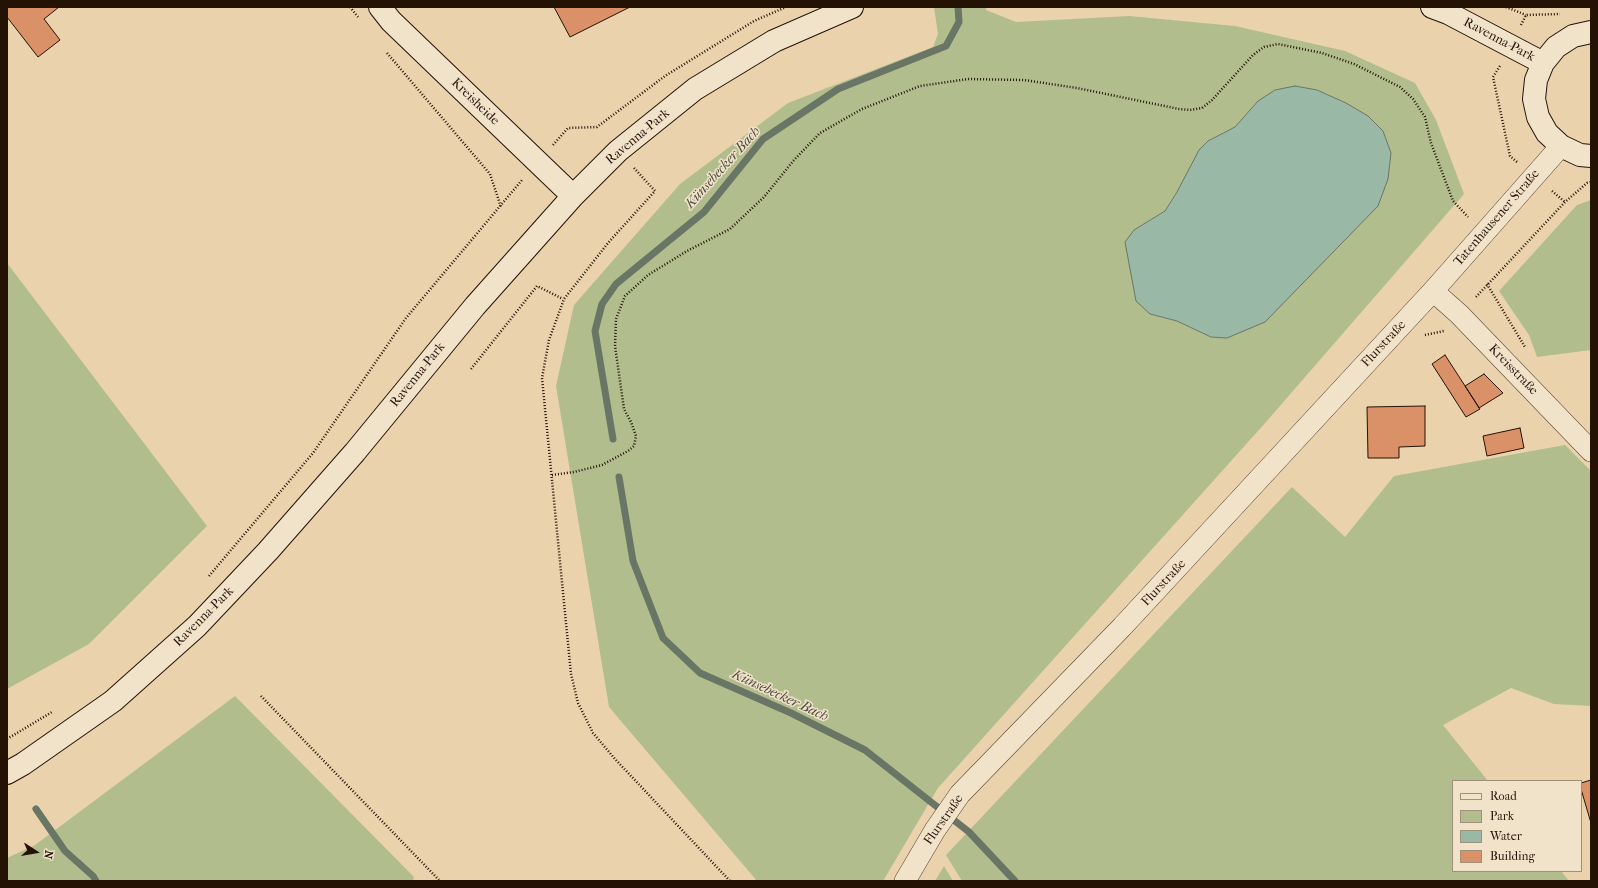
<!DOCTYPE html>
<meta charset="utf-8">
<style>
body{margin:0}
#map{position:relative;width:1598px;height:888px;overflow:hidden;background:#ead2ad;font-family:"IM FELL French Canon",serif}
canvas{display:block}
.frame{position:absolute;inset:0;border:8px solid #241205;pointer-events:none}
.legend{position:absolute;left:1452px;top:780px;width:130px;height:92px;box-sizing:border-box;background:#f1e2ca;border:1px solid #9f8f7b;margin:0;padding:5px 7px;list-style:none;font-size:12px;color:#241205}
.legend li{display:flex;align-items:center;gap:8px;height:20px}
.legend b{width:20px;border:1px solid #9f8f7b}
.north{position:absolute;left:16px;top:832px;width:40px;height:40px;-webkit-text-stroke:3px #f1e2ca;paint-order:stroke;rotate:102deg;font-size:11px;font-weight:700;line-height:16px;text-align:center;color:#241205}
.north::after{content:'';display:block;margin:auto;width:14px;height:18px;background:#241205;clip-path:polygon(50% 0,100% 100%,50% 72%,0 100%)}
</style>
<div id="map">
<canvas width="1598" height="888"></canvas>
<div class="frame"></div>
<ul class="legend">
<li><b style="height:5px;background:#f1e2ca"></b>Road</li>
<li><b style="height:11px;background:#b2bd8e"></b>Park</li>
<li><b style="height:11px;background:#99b8a5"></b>Water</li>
<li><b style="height:11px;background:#da9168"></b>Building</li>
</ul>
<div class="north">N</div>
</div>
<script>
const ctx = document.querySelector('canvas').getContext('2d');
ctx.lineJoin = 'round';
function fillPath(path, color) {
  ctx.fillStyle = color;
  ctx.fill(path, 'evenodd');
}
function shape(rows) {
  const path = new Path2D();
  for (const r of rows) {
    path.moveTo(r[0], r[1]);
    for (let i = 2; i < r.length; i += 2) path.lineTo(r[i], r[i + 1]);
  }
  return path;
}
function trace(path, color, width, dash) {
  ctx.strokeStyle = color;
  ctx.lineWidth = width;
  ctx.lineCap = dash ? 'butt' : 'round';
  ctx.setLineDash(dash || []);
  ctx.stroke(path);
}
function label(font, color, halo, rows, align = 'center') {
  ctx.font = font + ' "IM FELL French Canon",serif';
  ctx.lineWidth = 3;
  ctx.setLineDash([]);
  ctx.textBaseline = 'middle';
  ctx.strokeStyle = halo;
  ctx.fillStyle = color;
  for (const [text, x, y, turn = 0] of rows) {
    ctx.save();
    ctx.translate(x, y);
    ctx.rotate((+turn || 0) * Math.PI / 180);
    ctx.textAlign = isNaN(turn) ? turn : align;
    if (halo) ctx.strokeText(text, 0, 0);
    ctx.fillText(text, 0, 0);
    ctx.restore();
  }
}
fillPath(shape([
 [934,7,986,7,986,10,1016,22,1129,16,1235,26,1345,51,1415,83,1436,120,1464,194,1266,422,938,788,883,881,757,881,609,707,556,386,574,305,680,184,788,103,933,47,938,34],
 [1295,86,1317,90,1346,103,1211,337,1177,321,1150,314,1134,230,1165,211,1208,141,1235,127,1258,101],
 [1591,200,1591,350,1537,357,1529,335,1499,291,1577,205],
 [7,263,207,526,89,644,7,689],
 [1565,445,1591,471,1591,706,1554,704,1511,688,1443,725,1488,781,1453,781,1453,871,1561,871,1569,881,962,881,946,855,1292,487,1345,537,1394,476],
 [235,696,414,877,413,881,7,881,7,858,35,845],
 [944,866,953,881,935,881]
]), '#b2bd8e');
const water = shape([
 [1295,86,1317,90,1346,103,1368,116,1383,131,1391,153,1388,179,1378,206,1265,322,1227,338,1211,337,1177,321,1150,314,1136,301,1125,242,1134,230,1165,211,1177,192,1199,150,1208,141,1235,127,1258,101,1275,90,1295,86]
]);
fillPath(water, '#99b8a5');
trace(water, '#6a7665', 1);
trace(shape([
 [613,439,595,331,602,304,616,284,704,212,763,139,838,89,946,46,959,22,958,7],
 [619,477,633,561,663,638,700,673,791,713,865,750,969,832,1015,881],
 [36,809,65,851,93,876,96,881]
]), '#6a7665', 7);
const building = shape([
 [7,7,59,7,44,19,60,40,38,57,7,17,7,7],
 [554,7,630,7,570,37,554,7],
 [1445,355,1480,409,1466,417,1432,364,1445,355],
 [1484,374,1503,393,1479,408,1465,386,1484,374],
 [1425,406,1425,446,1399,447,1399,458,1368,458,1367,407,1425,406],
 [1520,428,1524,448,1487,456,1483,436,1520,428],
 [1591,780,1591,823,1581,789,1581,783,1591,780]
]);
fillPath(building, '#da9168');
trace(building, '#241205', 1);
const street = shape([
 [1433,291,1459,314,1591,451],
 [905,881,935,830,960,794,1122,627,1433,291,1561,146]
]);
const secondary = shape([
 [380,7,391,21,573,196],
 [1432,7,1448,13,1543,63],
 [1591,32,1573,36,1556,47,1543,63,1536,80,1534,99,1538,117,1547,133,1561,146,1580,155,1591,156],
 [7,773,23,764,113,701,197,626,268,551,355,452,475,306,573,196,618,151,695,89,774,41,852,7]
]);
trace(street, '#56422f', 22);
trace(secondary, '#241205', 24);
trace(shape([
 [350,7,358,17],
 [1506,7,1526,15],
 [1521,25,1526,15,1560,14],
 [387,53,490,174,501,207],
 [1500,66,1493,77,1510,156,1517,162],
 [553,145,568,128,597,127,665,76,754,21,786,7],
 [634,168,655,191,608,243,564,299,549,340,542,378,571,674,578,703,593,733,615,759,730,881],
 [1552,191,1565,202],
 [1487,284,1525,347],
 [1476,297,1565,202,1587,183,1591,182],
 [1425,335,1444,331],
 [471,369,537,286,563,299],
 [552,475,574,472,602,465,628,451,634,446,636,436,631,422,624,409,615,346,616,319,625,296,648,275,687,251,730,229,764,197,794,160,820,133,862,109,920,86,968,79,1024,80,1077,88,1179,109,1190,110,1202,108,1212,100,1253,55,1264,47,1278,44,1322,53,1354,64,1400,87,1413,99,1425,117,1431,143,1453,201,1468,217],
 [209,576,313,453,406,318,522,180],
 [261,696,440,881],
 [7,739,52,712]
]), '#241205', 2.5, [1, 2]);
trace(street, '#f1e2ca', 21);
trace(secondary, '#f1e2ca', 22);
label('13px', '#241205', '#f1e2ca', [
 ["Ravenna-Park",1499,40,28],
 ["Kreisheide",475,102,44],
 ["Ravenna-Park",638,137,-40],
 ["Tatenhausener Straße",1497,218,-49],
 ["Flurstraße",1384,344,-47],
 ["Kreisstraße",1513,370,46],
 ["Ravenna-Park",418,375,-51],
 ["Flurstraße",1164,583,-47],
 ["Ravenna-Park",204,617,-45],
 ["Flurstraße",944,820,-55]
]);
label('italic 14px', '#4d4c3d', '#f1e2ca', [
 ["Künsebecker Bach",723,168,-48],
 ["Künsebecker Bach",780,696,25]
]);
</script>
